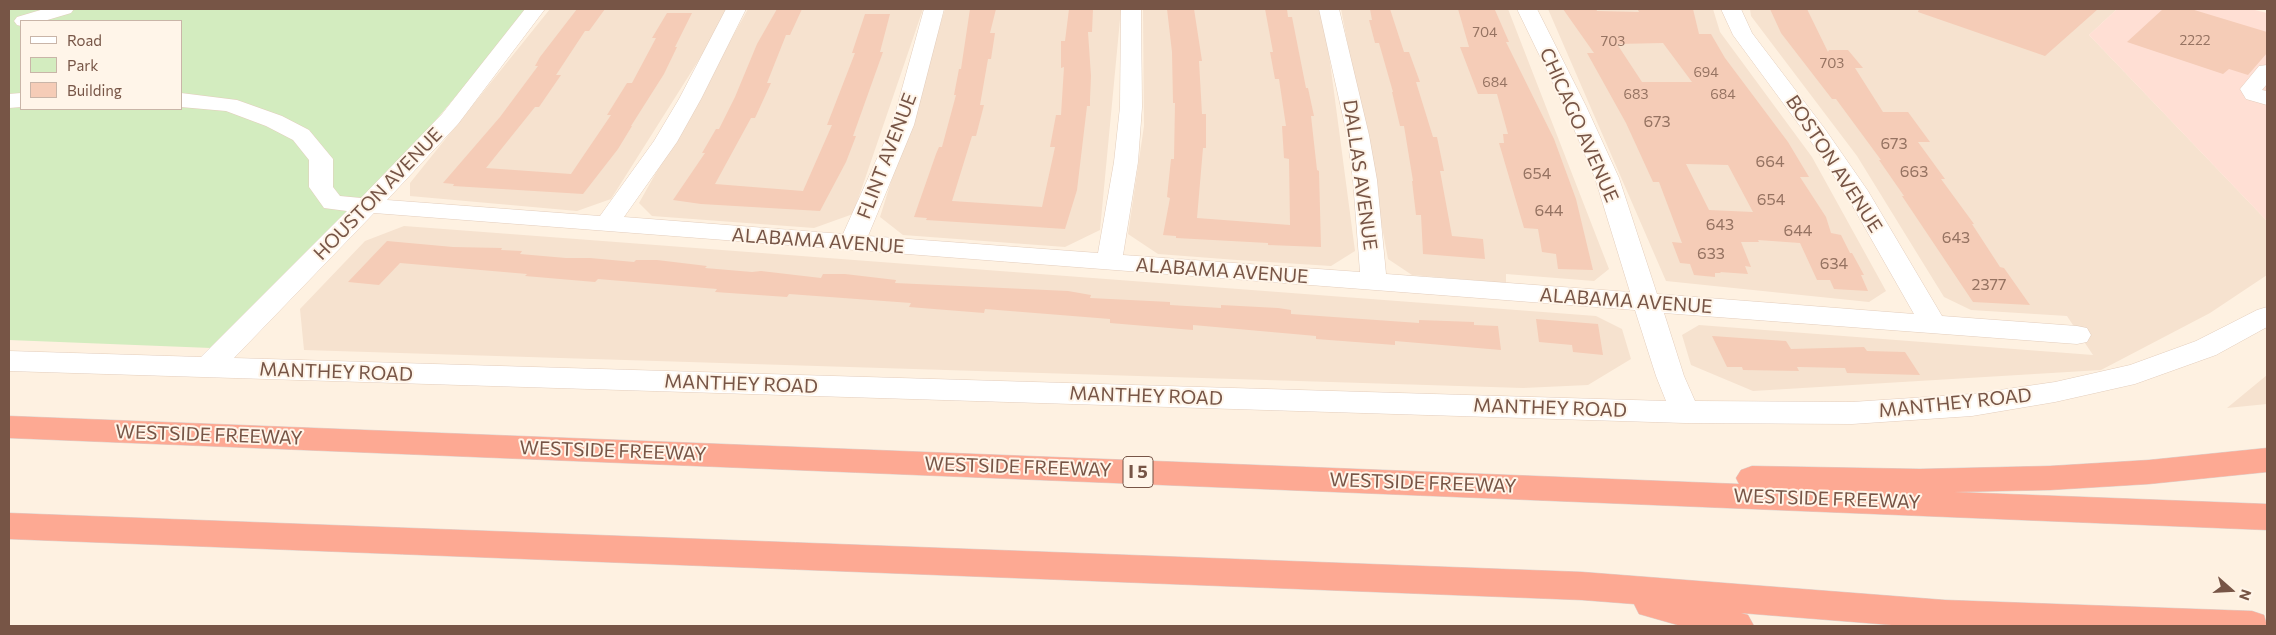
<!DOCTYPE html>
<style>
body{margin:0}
#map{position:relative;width:2276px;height:635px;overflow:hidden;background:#fef1e1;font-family:Commissioner,sans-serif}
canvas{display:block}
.frame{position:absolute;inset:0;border:10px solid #775546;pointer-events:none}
.legend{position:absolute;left:20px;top:20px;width:162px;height:90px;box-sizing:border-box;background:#fff5e9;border:1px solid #c9b5a8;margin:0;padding:6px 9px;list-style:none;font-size:15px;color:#775546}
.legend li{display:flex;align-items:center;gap:10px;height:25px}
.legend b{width:25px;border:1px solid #c9b5a8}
.north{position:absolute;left:2206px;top:565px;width:50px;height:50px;-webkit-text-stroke:4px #fff5e9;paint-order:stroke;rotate:109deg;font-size:14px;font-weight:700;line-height:20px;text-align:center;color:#775546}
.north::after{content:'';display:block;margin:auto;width:18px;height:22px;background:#775546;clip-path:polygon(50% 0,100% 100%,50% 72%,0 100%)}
</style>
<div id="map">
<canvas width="2276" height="635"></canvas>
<div class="frame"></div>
<ul class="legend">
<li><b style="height:6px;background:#fff"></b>Road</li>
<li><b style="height:14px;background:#d3ecbf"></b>Park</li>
<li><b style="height:14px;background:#f5ccb7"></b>Building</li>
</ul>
<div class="north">N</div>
</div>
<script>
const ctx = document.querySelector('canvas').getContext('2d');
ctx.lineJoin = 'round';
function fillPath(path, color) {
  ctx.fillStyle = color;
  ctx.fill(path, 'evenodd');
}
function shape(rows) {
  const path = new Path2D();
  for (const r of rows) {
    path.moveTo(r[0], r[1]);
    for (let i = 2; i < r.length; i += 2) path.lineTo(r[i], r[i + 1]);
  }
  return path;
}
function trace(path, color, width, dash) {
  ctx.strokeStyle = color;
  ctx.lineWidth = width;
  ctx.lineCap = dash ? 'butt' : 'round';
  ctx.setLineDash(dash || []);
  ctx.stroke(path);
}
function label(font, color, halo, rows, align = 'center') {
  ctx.font = font + ' Commissioner,sans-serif';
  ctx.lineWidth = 4;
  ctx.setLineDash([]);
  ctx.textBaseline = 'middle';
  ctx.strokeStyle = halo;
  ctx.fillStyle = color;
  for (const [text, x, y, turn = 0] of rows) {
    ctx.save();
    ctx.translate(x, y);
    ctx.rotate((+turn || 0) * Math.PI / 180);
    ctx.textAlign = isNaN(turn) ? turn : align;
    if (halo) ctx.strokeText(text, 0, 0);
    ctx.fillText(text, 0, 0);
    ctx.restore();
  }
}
fillPath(shape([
 [550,9,731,9,611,199,577,211,410,196,410,183],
 [748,9,923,9,853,214,814,228,652,216,639,203],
 [945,9,1121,9,1100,230,1065,247,903,235,880,217],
 [1143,9,1323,9,1355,251,1331,266,1237,260,1158,254,1128,234,1144,126],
 [1341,9,1508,9,1609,269,1594,281,1506,274,1506,283,1412,275,1388,259],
 [1548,9,1713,9,1720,32,1812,157,1886,291,1869,302,1666,281],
 [1750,9,2117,9,2089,35,2267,221,2267,275,2210,313,2101,370,1753,391,1691,365,1682,335,1699,325,2093,355,2067,316,1971,310,1944,297,1857,156,1751,16],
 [404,226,1596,316,1622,329,1631,359,1588,385,1523,388,304,350,300,309,365,241],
 [2267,375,2267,404,2227,408]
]), '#f6e2cf');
fillPath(shape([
 [2117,9,2251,9,2267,13,2267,221,2089,35]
]), '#ffdfd4');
fillPath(shape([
 [9,9,529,9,420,139,211,348,9,340],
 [21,21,181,21,181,109,21,109]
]), '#d3ecbf');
fillPath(shape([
 [577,9,605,9,589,31,585,31,556,75,561,75,539,107,535,107,486,168,571,174,611,115,607,115,627,83,632,83,656,38,652,38,667,13,692,13,675,47,677,47,664,74,631,126,632,126,618,149,583,194,453,186,454,184,443,183,500,117,538,66,535,66,540,57],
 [777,9,802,9,790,35,786,35,767,83,771,83,755,118,751,118,715,184,803,191,832,125,827,125,855,53,852,53,865,14,890,14,880,52,883,52,853,136,856,136,846,162,820,211,701,204,673,200,705,153,702,153,716,129,719,129,735,97,757,44],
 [970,9,996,9,990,33,995,33,991,59,988,59,980,105,984,105,976,136,972,136,952,201,1042,207,1055,147,1050,147,1056,115,1061,115,1064,67,1061,68,1061,41,1065,41,1069,9,1093,9,1092,32,1088,32,1091,76,1090,99,1090,106,1087,106,1077,190,1065,229,926,220,927,218,914,217,936,154,939,147,942,147,956,95,954,95,959,69,961,69],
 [1167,9,1194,9,1202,61,1199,61,1202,114,1206,114,1206,148,1203,148,1197,218,1290,225,1289,159,1284,158,1282,126,1286,126,1279,79,1275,79,1270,52,1273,52,1265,9,1287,9,1288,17,1292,17,1306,88,1308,88,1314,116,1311,116,1317,170,1319,171,1321,247,1268,245,1268,243,1176,238,1176,236,1163,235,1170,198,1167,197,1171,159,1174,159,1175,103,1173,103,1172,52],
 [1370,9,1390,9,1404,52,1409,52,1420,82,1416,82,1433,137,1437,137,1444,171,1440,171,1452,236,1483,239,1485,259,1423,254,1421,215,1416,215,1412,181,1413,181,1404,126,1400,126,1392,92,1393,92,1379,43,1375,43,1369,20,1372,20],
 [1458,9,1495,10,1509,42,1506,42,1554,139,1576,199,1593,270,1558,269,1556,254,1542,252,1538,229,1524,228,1499,143,1504,143,1503,134,1508,134,1497,94,1478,94,1460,47,1469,47],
 [1563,9,1596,9,1597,11,1639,12,1638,10,1693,9,1699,34,1711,34,1725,58,1788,142,1809,177,1800,177,1826,217,1831,233,1841,235,1850,253,1852,253,1864,275,1861,275,1868,291,1834,289,1830,280,1817,280,1800,243,1758,240,1759,242,1741,242,1751,267,1745,266,1748,274,1720,272,1721,273,1715,273,1715,277,1694,275,1690,264,1680,263,1672,242,1682,243,1659,182,1653,182,1626,123,1587,53,1594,53],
 [1663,43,1692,82,1642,82,1617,44],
 [1686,164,1728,165,1753,212,1709,210],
 [1770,9,1807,9,1828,52,1829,50,1848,50,1863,68,1855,68,1883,112,1908,112,1930,142,1918,142,1945,179,1941,179,1974,224,1972,224,2000,267,2004,268,2030,305,1973,302,1902,196,1904,196,1879,160,1881,160,1836,99,1832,99,1781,33],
 [1919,9,2098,9,2045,56,1918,12],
 [2163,9,2191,9,2267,32,2267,53,2248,75,2229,69,2223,74,2127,42],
 [387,241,453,247,502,248,501,250,522,251,520,254,566,258,590,258,634,262,636,260,657,260,707,266,705,268,752,272,761,271,821,278,823,274,845,274,896,280,895,283,1068,291,1091,295,1090,298,1170,302,1170,305,1221,308,1221,305,1278,308,1291,310,1291,314,1419,323,1419,320,1474,322,1474,325,1498,326,1501,350,1395,341,1395,345,1316,339,1316,336,1193,325,1193,330,1110,323,1110,319,985,309,984,313,909,307,911,303,789,294,787,297,715,292,717,289,598,279,595,282,525,276,527,274,400,263,379,285,348,282],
 [1536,319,1598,324,1603,355,1573,352,1572,345,1539,342],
 [1712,336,1786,341,1791,349,1864,347,1867,351,1905,352,1920,375,1847,373,1845,368,1800,367,1797,367,1799,371,1743,370,1742,367,1727,367]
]), '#f5ccb7');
const minor = shape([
 [44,9,74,9,71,13,44,21,21,21,21,26,17,25,14,21,17,17,44,9],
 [525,9,545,9,458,124,387,200,600,216,654,141,679,99,726,9,746,9,701,99,677,142,624,217,843,234,892,125,924,9,944,9,914,125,868,236,1098,253,1114,162,1120,107,1121,9,1141,9,1142,107,1138,162,1123,255,1360,272,1353,180,1347,135,1319,9,1339,9,1369,135,1377,180,1386,274,1630,292,1595,178,1564,106,1517,9,1537,9,1586,106,1619,178,1657,294,1914,314,1844,191,1808,137,1733,35,1721,9,1741,9,1752,33,1825,129,1868,191,1942,316,2077,326,2087,328,2091,335,2087,342,2077,344,1664,313,1684,376,1695,401,1852,402,1972,394,2055,382,2130,365,2196,341,2257,310,2267,307,2267,327,2216,355,2135,384,2055,402,1972,416,1852,424,1685,423,9,371,9,351,201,357,347,211,324,208,309,187,309,160,293,140,266,126,226,111,181,107,181,93,237,100,282,116,309,130,333,159,333,187,340,196,361,198,442,114,525,9],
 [374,213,1635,310,1656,376,1666,401,234,358,374,213],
 [2267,65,2267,84,2262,90,2267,91,2267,105,2246,99,2240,89,2259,66,2267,65],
 [21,93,21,107,9,108,9,94,21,93]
]);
const highway = shape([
 [9,416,1739,484,1736,478,1741,470,1752,466,1920,469,2050,466,2149,460,2267,448,2267,472,2149,484,2050,490,1954,492,2267,504,2267,530,9,438,9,416],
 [9,513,1582,572,1945,600,2252,611,2264,615,2267,626,1904,626,1741,613,1748,615,1754,626,1681,626,1639,614,1634,604,1582,600,9,539,9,513]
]);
trace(minor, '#e3cdbc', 1);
trace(highway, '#dcd3cf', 1);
fillPath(minor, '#fff');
fillPath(highway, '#fda993');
label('14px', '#967362', null, [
 ["704",1485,32],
 ["2222",2195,40],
 ["703",1613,41],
 ["703",1832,63],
 ["694",1706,72],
 ["684",1495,82],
 ["683",1636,94],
 ["684",1723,94]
]);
label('16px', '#967362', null, [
 ["673",1657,122],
 ["673",1894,144],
 ["664",1770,162],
 ["663",1914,172],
 ["654",1537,174],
 ["654",1771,200],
 ["644",1549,211],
 ["643",1720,225],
 ["644",1798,231],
 ["643",1956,238],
 ["633",1711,254],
 ["634",1834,264],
 ["2377",1989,285]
]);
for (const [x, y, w] of [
 [1138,472,30]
]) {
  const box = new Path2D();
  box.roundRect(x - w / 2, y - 15.5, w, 31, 4);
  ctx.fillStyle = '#fff5e9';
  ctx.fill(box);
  trace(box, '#775546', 1);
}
label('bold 18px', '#775546', null, [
 ["I 5",1138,472]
]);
label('19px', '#775546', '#fff5e9', [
 ["CHICAGO AVENUE",1579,125,66],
 ["FLINT AVENUE",887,156,-69],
 ["BOSTON AVENUE",1834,164,57],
 ["DALLAS AVENUE",1360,175,82],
 ["HOUSTON AVENUE",378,194,-46],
 ["ALABAMA AVENUE",818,241,4],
 ["ALABAMA AVENUE",1222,271,4],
 ["ALABAMA AVENUE",1626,301,4],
 ["MANTHEY ROAD",336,372,2],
 ["MANTHEY ROAD",741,384,2],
 ["MANTHEY ROAD",1146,396,2],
 ["MANTHEY ROAD",1955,403,-6],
 ["MANTHEY ROAD",1550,408,2],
 ["WESTSIDE FREEWAY",209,435,2],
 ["WESTSIDE FREEWAY",613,451,2],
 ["WESTSIDE FREEWAY",1018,467,2],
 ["WESTSIDE FREEWAY",1423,483,2],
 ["WESTSIDE FREEWAY",1827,499,2]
]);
</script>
